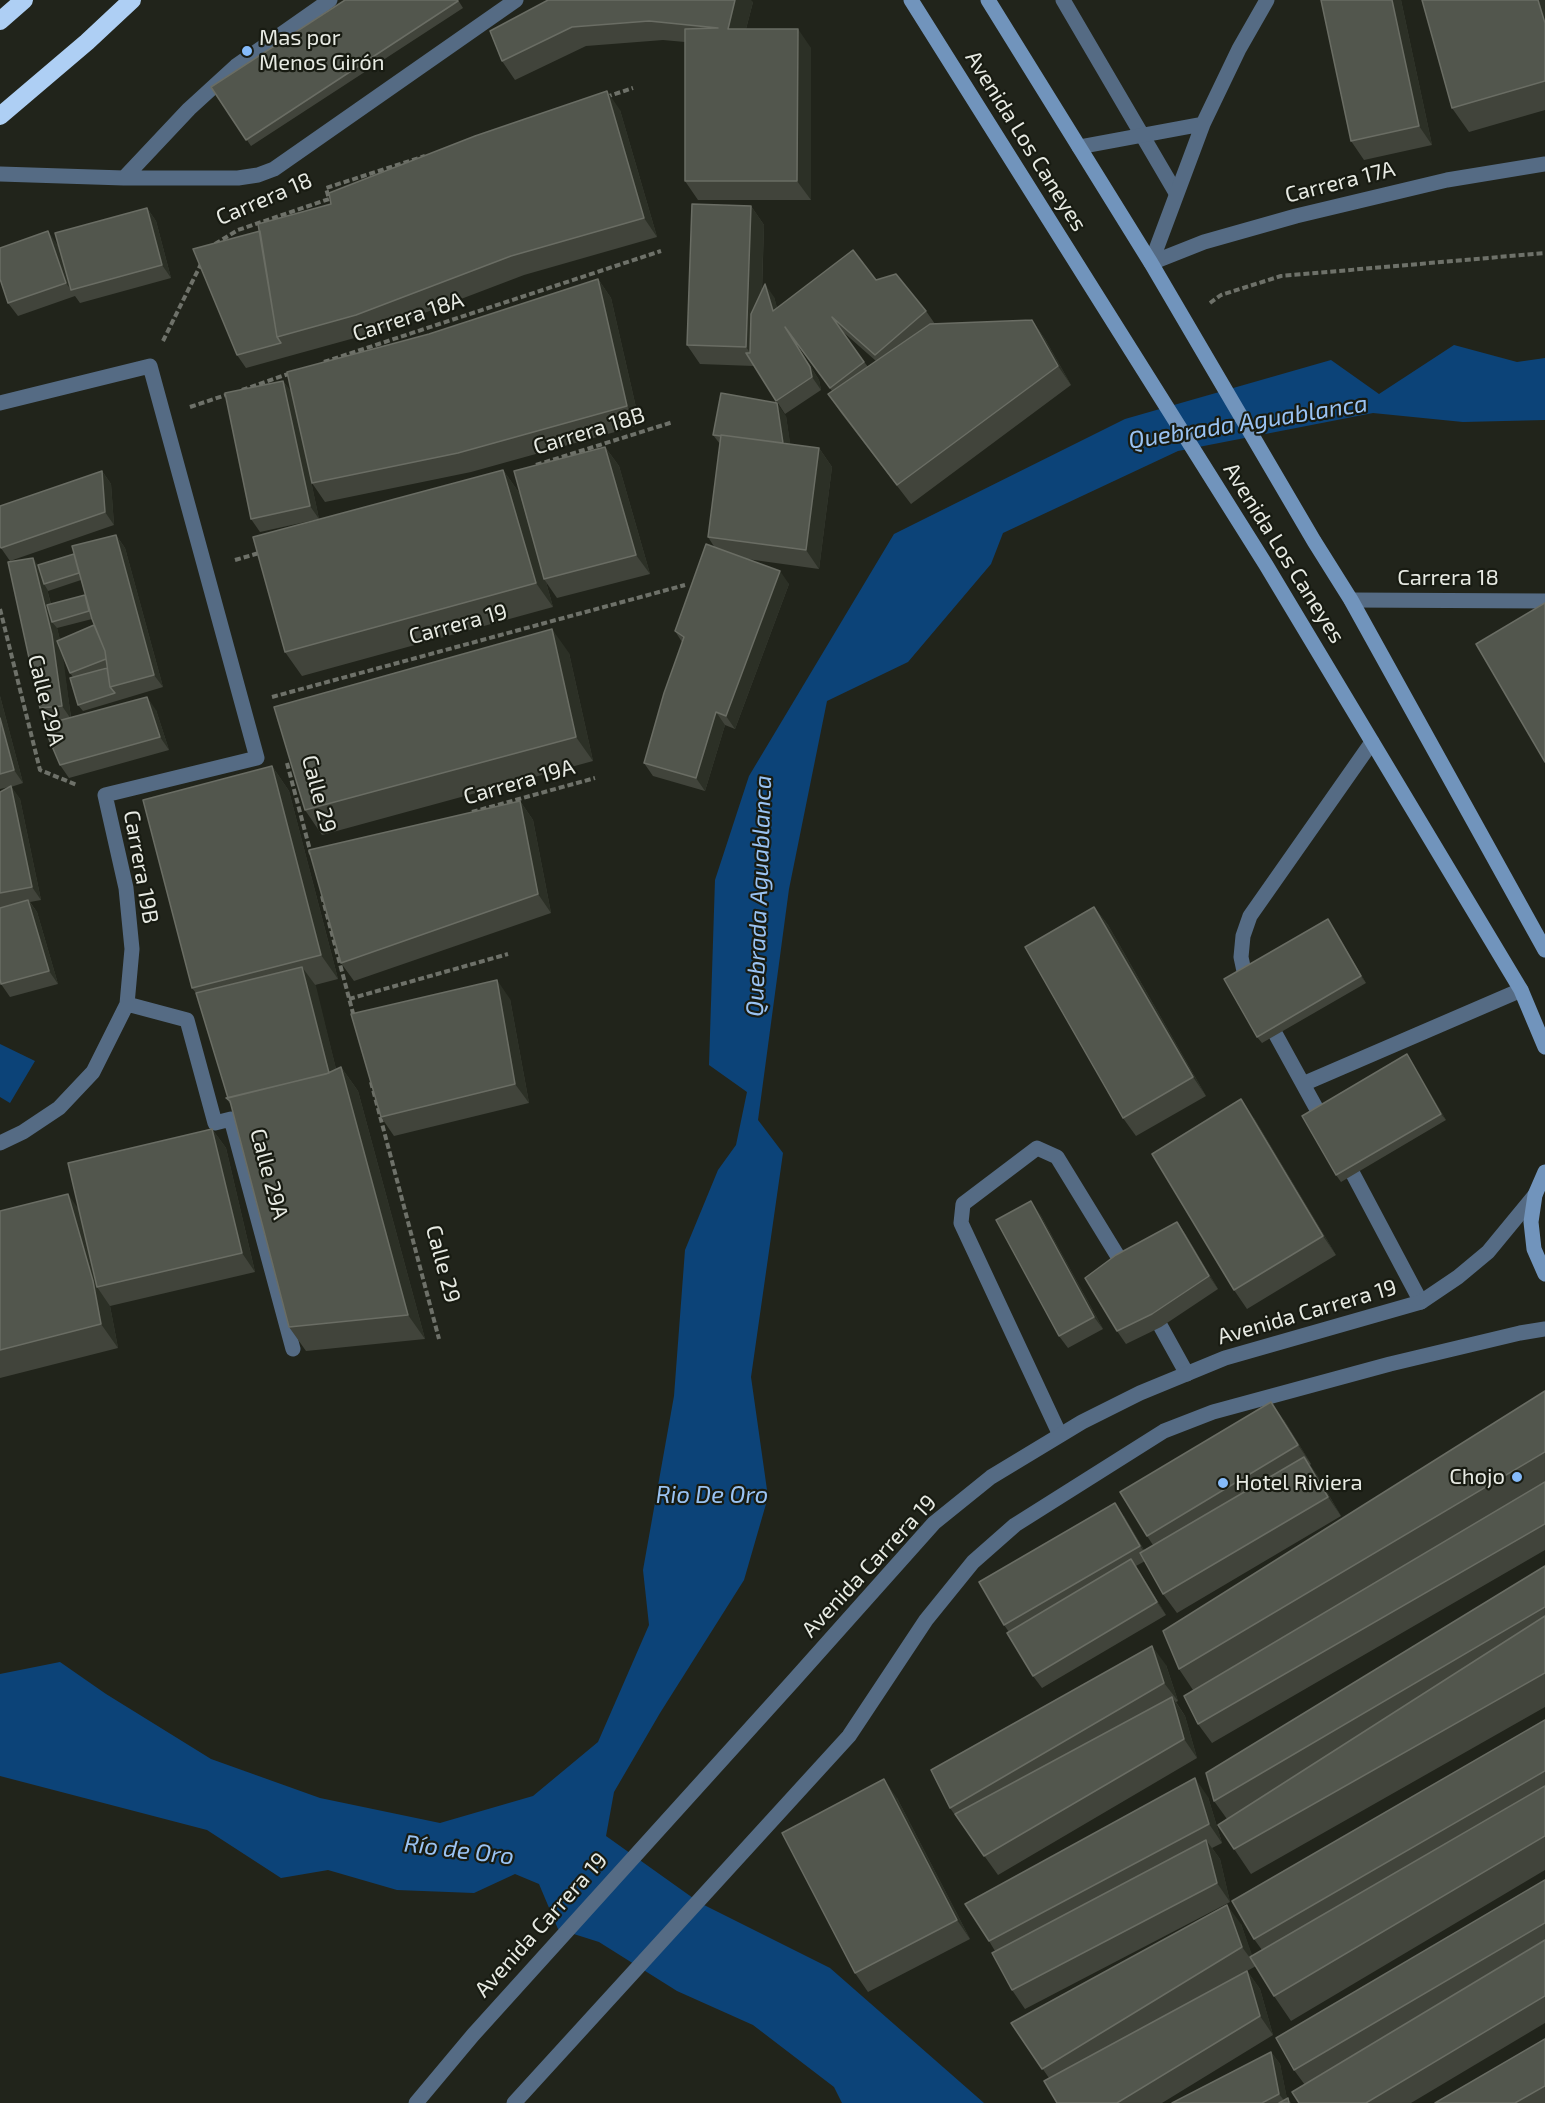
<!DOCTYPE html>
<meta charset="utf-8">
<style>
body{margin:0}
canvas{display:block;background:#21241b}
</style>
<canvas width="1545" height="2103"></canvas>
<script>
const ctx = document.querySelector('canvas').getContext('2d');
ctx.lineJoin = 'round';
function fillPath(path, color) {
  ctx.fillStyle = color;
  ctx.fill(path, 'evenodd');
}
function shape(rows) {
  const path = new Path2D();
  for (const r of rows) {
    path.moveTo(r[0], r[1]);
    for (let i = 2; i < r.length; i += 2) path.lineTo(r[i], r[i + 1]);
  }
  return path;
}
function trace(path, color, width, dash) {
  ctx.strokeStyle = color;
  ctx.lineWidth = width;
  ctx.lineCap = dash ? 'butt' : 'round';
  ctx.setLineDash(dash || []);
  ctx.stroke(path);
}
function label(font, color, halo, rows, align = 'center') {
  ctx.font = font + ' "Exo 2",sans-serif';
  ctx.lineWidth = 4.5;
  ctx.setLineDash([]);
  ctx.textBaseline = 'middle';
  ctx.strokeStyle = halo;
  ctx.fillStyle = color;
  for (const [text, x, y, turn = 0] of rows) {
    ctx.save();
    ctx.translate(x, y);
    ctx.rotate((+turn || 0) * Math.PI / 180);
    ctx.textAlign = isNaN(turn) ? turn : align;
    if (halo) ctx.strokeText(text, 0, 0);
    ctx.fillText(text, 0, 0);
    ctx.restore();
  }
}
fillPath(shape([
 [1454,345,1517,362,1545,358,1545,420,1463,422,1373,413,1178,451,1003,533,991,564,908,662,827,701,789,889,758,1120,783,1153,751,1377,768,1497,744,1580,660,1713,614,1792,606,1836,700,1903,830,1968,984,2103,842,2103,834,2087,753,2025,677,1991,599,1942,558,1929,539,1884,515,1874,474,1893,397,1890,328,1870,281,1878,207,1830,0,1776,0,1674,60,1662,106,1694,211,1759,320,1798,440,1823,533,1796,598,1742,649,1625,643,1570,674,1396,685,1250,718,1170,736,1145,747,1092,709,1065,715,880,749,776,894,534,1125,419,1331,360,1379,394],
 [0,1044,35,1061,10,1103,0,1097]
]), '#0c4378');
trace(shape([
 [606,97,633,88],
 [215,244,238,230,329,199,326,188,425,156],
 [1210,303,1221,295,1281,276,1545,253],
 [163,341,202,262],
 [324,362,661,251],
 [242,390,291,373],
 [190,407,229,394],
 [536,465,673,422],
 [235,560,259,553],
 [0,609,40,770,77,785],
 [272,697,685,585],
 [287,763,311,854],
 [472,812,595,778],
 [322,896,354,1017],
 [349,999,508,954],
 [371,1082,439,1339]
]), '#6e7169', 4, [6, 3]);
trace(shape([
 [1063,0,1176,193],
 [0,174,124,178,238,178,258,175,274,169,516,0],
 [124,178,189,109,236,66,330,0],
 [1245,976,1241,957,1243,936,1250,916,1372,742],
 [1276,1035,1320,1115],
 [1303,1084,1521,990],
 [1353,1174,1421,1302],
 [1161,1327,1187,1374],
 [1060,1435,961,1223,963,1204,1037,1148,1057,1157,1125,1268]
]), '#556b84', 15);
trace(shape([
 [1079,147,1203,124],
 [1151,263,1204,242,1296,216,1447,180,1545,164],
 [1151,263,1203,124,1239,49,1267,0],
 [0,403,150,366,257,758,105,795,126,888,132,949,127,1004,93,1072,59,1108,23,1132,0,1143],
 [1351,600,1545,601],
 [127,1004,187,1020,215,1123,231,1119,293,1349],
 [416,2103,473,2035,794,1680,934,1523,991,1477,1082,1422,1140,1393,1225,1358,1421,1302,1458,1277,1488,1252,1535,1195],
 [514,2103,849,1736,926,1620,973,1562,1015,1525,1164,1431,1213,1412,1390,1364,1520,1333,1545,1329]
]), '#556b84', 15);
trace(shape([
 [911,0,1266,565,1521,990,1545,1047],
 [988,0,1151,263,1314,541,1351,600,1545,950],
 [1545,1172,1535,1195,1531,1222,1534,1249,1545,1274]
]), '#7194bc', 15);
trace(shape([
 [0,21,24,0],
 [0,116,87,42,132,0]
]), '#aecff4', 18);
fillPath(shape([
 [458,0,463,8,251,146,211,87],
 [1321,0,1401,0,1432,145,1364,160,1351,141],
 [1545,0,1545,110,1469,132,1452,108],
 [753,2,746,29,811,48,811,200,698,200,685,181,685,42,663,40,586,46,515,80,502,61,490,31],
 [620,110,657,237,524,275,369,334,246,368,237,355,260,231,331,204],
 [751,206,764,225,762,292,774,297,777,308,876,280,926,311,935,324,1032,320,1045,339,1071,385,911,504,841,413,828,394,832,391,794,340,819,380,821,390,785,414,754,366,700,364,687,345],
 [842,331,876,361,868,367],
 [147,208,156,221,171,278,80,303,75,296,18,316,8,303,57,244,62,258],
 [598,279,611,298,640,425,471,472,325,502,312,483,300,429,319,519,260,532,251,519,283,381,292,393,429,334],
 [786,416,790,444,819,448,832,467,819,569,747,559,789,584,735,729,725,725,705,791,653,776,644,763,682,642,675,631,715,548,708,537,720,444,713,435],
 [605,447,619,466,650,574,557,598,546,582,553,607,302,676,285,652,503,470,520,494],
 [102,471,111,484,114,525,10,561,1,548],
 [116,535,125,548,163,687,83,711,78,705,73,677,70,673,62,655,71,717,156,710,169,750,69,778,60,765,61,720,49,721,40,708,38,565,74,554],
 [81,580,85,595,51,604,47,589,48,591],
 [92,619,94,625,60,640,57,628],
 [107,667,108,669,99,670],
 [569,653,593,761,322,835,305,810],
 [0,696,23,783,11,787,20,799,41,900,30,902,37,912,58,984,10,997,1,984,0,979,0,792,9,787,0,789],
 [272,766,289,791,338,979,315,985,336,1069,341,1067,358,1091,425,1339,306,1351,289,1327,231,1105,226,1098,228,1098,196,993,192,988],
 [520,801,533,820,551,913,354,981,341,963],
 [1094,907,1108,925,1206,1096,1136,1136,1123,1118],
 [1328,919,1366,983,1262,1043,1257,1037],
 [510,999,529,1103,394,1136,381,1117],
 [1407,1054,1446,1120,1341,1182,1336,1175],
 [1254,1118,1336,1255,1247,1309,1234,1290],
 [212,1129,226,1148,255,1272,110,1306,118,1348,0,1378,0,1211,79,1209],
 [1040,1214,1103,1329,1068,1348,1059,1336],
 [1177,1222,1186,1235,1218,1289,1161,1327,1126,1344,1117,1331],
 [1545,1391,1545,1550,1212,1743,1198,1724,1193,1690,1179,1669],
 [1284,1420,1311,1464,1310,1465,1317,1475,1341,1516,1177,1613,1163,1594,1145,1561,1136,1566,1166,1615,1042,1688,1033,1676,1009,1632,1004,1625,1124,1516,1144,1550,1153,1545,1147,1536],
 [1545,1566,1545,1707,1251,1874,1218,1825,1227,1819,1214,1801],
 [1166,1665,1178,1701,1176,1702,1185,1716,1197,1758,998,1875,950,1808],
 [1545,1720,1545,1870,1291,2021,1274,1996,1256,1966,1247,1971,1260,1989,1273,2035,1162,2103,1057,2103,1049,2078,1011,2023,1241,1924,1252,1956,1262,1950,1254,1939],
 [1208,1797,1222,1843,1212,1848,1220,1859,1230,1902,1025,2009,1012,1990,995,1951,989,1941],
 [897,1798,970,1939,868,1992,855,1973],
 [1545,1880,1545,2023,1411,2103,1299,2103,1305,2085,1294,2070],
 [1545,2039,1545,2103,1435,2103],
 [1271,2052,1280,2064,1287,2099,1291,2103,1172,2103]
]), '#41443b');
fillPath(shape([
 [735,0,751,0,753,2,741,48,728,29],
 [1392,0,1401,0,1432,145,1419,126],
 [1538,0,1545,0,1545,23],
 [798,29,811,48,811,200,797,181],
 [607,91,620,110,657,237,644,218],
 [751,206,764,225,759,366,746,347],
 [147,208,156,221,171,278,162,265],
 [48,231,57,244,73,289,71,290,66,283],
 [598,279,611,298,640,425,627,406],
 [765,284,774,297,782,324,773,311],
 [1032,320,1045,339,1071,385,1058,366],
 [785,327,819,380,821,390,812,377],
 [283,381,293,394,319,519,310,506],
 [777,403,786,416,793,462,784,449],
 [605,447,619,466,650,574,636,555],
 [819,448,832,467,819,569,806,550],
 [503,470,520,494,544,579,546,582,553,607,536,583],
 [102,471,111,484,114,525,105,512],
 [116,535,125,548,163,687,154,675],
 [33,558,42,571,44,584,47,589,55,621,52,622,57,628,62,648,71,719,62,706],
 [780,571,789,584,735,729,726,716],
 [552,629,569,653,593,761,576,737],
 [0,696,23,783,14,770,0,718],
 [147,697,156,710,169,750,160,737],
 [716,712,725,725,705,791,696,778],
 [272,766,289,791,338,979,321,955],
 [11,786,20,799,41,900,32,887],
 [520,801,533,820,551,913,538,894],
 [28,900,37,912,58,984,49,971],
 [1094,907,1108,925,1206,1096,1193,1077],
 [1328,919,1332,925,1366,983,1361,976],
 [302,967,316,986,343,1098,330,1079],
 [497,980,510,999,529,1103,515,1084],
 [1407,1054,1412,1061,1446,1120,1441,1114],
 [341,1067,358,1091,425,1339,408,1315],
 [1241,1099,1254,1118,1336,1255,1323,1236],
 [212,1129,226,1148,255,1272,242,1253],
 [68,1194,85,1218,97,1287,110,1306,118,1348,101,1324],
 [1031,1201,1040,1214,1103,1329,1094,1317],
 [1177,1222,1186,1235,1218,1289,1209,1276],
 [1271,1402,1284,1420,1311,1464,1298,1445],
 [1304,1457,1317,1475,1341,1516,1328,1497],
 [1115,1503,1124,1516,1149,1559,1140,1546],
 [1131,1559,1140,1572,1166,1615,1157,1602],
 [1152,1646,1166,1665,1178,1701,1164,1683],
 [1172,1697,1185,1716,1197,1758,1184,1739],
 [1195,1778,1208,1797,1222,1843,1209,1824],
 [884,1779,897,1798,970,1939,957,1920],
 [1206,1840,1220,1859,1230,1902,1217,1883],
 [1227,1905,1241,1924,1256,1966,1242,1947],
 [1247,1971,1260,1989,1273,2035,1260,2016],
 [1271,2052,1280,2064,1288,2103,1286,2103,1279,2094]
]), '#2c3026');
const building = shape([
 [345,0,457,0,458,1,246,140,211,87,345,0],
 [548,0,735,0,728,29,798,29,797,181,685,181,685,29,718,28,649,21,572,27,502,61,490,31,548,0],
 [1321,0,1392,0,1419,126,1351,141,1321,0],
 [1422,0,1538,0,1545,23,1545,81,1452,108,1422,0],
 [607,91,644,218,511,256,356,315,277,337,258,224,331,204,329,193,475,136,607,91],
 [692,204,751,206,746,347,687,345,692,204],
 [147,208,162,265,71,290,55,233,147,208],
 [48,231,66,283,8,303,0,279,0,248,48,231],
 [260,231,277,337,281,343,237,355,193,249,260,231],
 [853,250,876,280,896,274,926,311,875,355,832,317,864,362,830,388,785,327,810,367,812,377,776,401,746,353,750,353,751,314,765,284,773,311,853,250],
 [598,279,627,406,458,453,312,483,287,372,429,334,598,279],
 [1032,320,1058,366,897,485,828,394,930,324,1032,320],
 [283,381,310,506,251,519,225,393,283,381],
 [721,393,777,403,783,443,721,435,721,436,713,435,721,393],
 [721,435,819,448,806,550,708,537,721,435],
 [605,447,636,555,544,579,514,471,605,447],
 [503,470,536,583,285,652,253,537,503,470],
 [102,471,105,512,1,548,0,546,0,506,102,471],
 [116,535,154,675,110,687,105,651,92,619,72,546,116,535],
 [706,544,780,571,726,716,716,712,696,778,644,763,664,693,684,637,675,631,706,544],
 [74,554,79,573,44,584,38,565,74,554],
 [33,558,52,635,62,706,40,708,8,562,33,558],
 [85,595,89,611,52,622,47,605,85,595],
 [1545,603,1545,762,1476,644,1545,603],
 [94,625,105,651,106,659,70,673,57,641,94,625],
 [552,629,576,737,305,810,274,707,552,629],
 [107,668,110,687,115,693,78,705,70,678,107,668],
 [147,697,160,737,60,765,43,725,147,697],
 [0,718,14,770,0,774,0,718],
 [272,766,321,955,192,988,143,800,272,766],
 [11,786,32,887,0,893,0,792,11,786],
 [520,801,538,894,341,963,309,850,520,801],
 [28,900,49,971,1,984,0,979,0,908,28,900],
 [1094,907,1193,1077,1123,1118,1025,947,1094,907],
 [1328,919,1361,976,1257,1037,1224,979,1328,919],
 [302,967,329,1073,228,1098,196,993,302,967],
 [497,980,515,1084,381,1117,351,1014,497,980],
 [1407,1054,1441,1114,1336,1175,1302,1116,1407,1054],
 [341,1067,408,1315,289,1327,230,1101,226,1098,326,1074,341,1067],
 [1241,1099,1323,1236,1234,1290,1152,1154,1241,1099],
 [212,1129,242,1253,97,1287,68,1163,212,1129],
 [68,1194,93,1281,101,1324,0,1350,0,1211,68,1194],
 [1031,1201,1094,1317,1059,1336,996,1220,1031,1201],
 [1177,1222,1209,1276,1152,1314,1117,1331,1085,1278,1116,1255,1177,1222],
 [1545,1391,1545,1452,1179,1669,1163,1631,1545,1391],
 [1271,1402,1298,1445,1147,1536,1120,1492,1271,1402],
 [1304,1457,1328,1497,1163,1594,1140,1553,1304,1457],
 [1545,1482,1545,1524,1198,1724,1184,1696,1545,1482],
 [1115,1503,1140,1546,1004,1625,979,1582,1115,1503],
 [1131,1559,1157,1602,1033,1676,1007,1633,1131,1559],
 [1545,1566,1545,1607,1214,1801,1206,1773,1545,1566],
 [1545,1616,1545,1673,1234,1849,1218,1825,1545,1616],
 [1152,1646,1164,1683,950,1808,931,1770,1152,1646],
 [1172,1697,1184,1739,984,1856,955,1814,1172,1697],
 [1545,1720,1545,1771,1254,1939,1232,1901,1545,1720],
 [1195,1778,1209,1824,989,1941,965,1904,1195,1778],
 [884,1779,957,1920,855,1973,782,1833,884,1779],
 [1545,1786,1545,1836,1274,1996,1250,1957,1545,1786],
 [1206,1840,1217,1883,1012,1990,992,1953,1206,1840],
 [1545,1880,1545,1923,1294,2070,1276,2038,1545,1880],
 [1227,1905,1242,1947,1042,2069,1011,2023,1227,1905],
 [1545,1940,1545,1996,1366,2103,1299,2103,1292,2092,1545,1940],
 [1247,1971,1260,2016,1117,2103,1057,2103,1044,2081,1247,1971],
 [1545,2039,1545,2086,1515,2103,1435,2103,1545,2039],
 [1271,2052,1279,2094,1262,2103,1172,2103,1271,2052],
 [1288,2098,1289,2103,1279,2103,1288,2098]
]);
fillPath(building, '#52564d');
trace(building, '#6a6d64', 1.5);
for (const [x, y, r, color] of [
 [247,51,6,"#85bbfb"],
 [1517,1477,6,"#85bbfb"],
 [1223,1483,6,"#85bbfb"]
]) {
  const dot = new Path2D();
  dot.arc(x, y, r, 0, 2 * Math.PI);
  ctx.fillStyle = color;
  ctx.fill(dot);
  trace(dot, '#181b12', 2);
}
label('22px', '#e7eae3', '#181b12', [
 ["Mas por",259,38],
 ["Menos Girón",259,63],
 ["Chojo",1505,1477,"right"],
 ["Hotel Riviera",1235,1483]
], 'left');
label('22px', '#e7eae3', '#181b12', [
 ["Avenida Los Caneyes",1026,141,58],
 ["Carrera 17A",1340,182,-14],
 ["Carrera 18",264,199,-23],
 ["Carrera 18A",408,317,-18],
 ["Carrera 18B",589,431,-17],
 ["Avenida Los Caneyes",1284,553,58],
 ["Carrera 18",1448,578],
 ["Carrera 19",458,624,-15],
 ["Calle 29A",46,700,76],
 ["Carrera 19A",519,782,-16],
 ["Calle 29",319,794,75],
 ["Carrera 19B",141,867,80],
 ["Calle 29A",269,1174,75],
 ["Calle 29",443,1264,75],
 ["Avenida Carrera 19",1307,1312,-16],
 ["Avenida Carrera 19",869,1566,-47],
 ["Avenida Carrera 19",541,1925,-48]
]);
label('italic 24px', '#9ac3f3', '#181b12', [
 ["Quebrada Aguablanca",1248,422,-9],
 ["Quebrada Aguablanca",759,896,-88],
 ["Rio De Oro",712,1495],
 ["Río de Oro",459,1850,7]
]);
</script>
